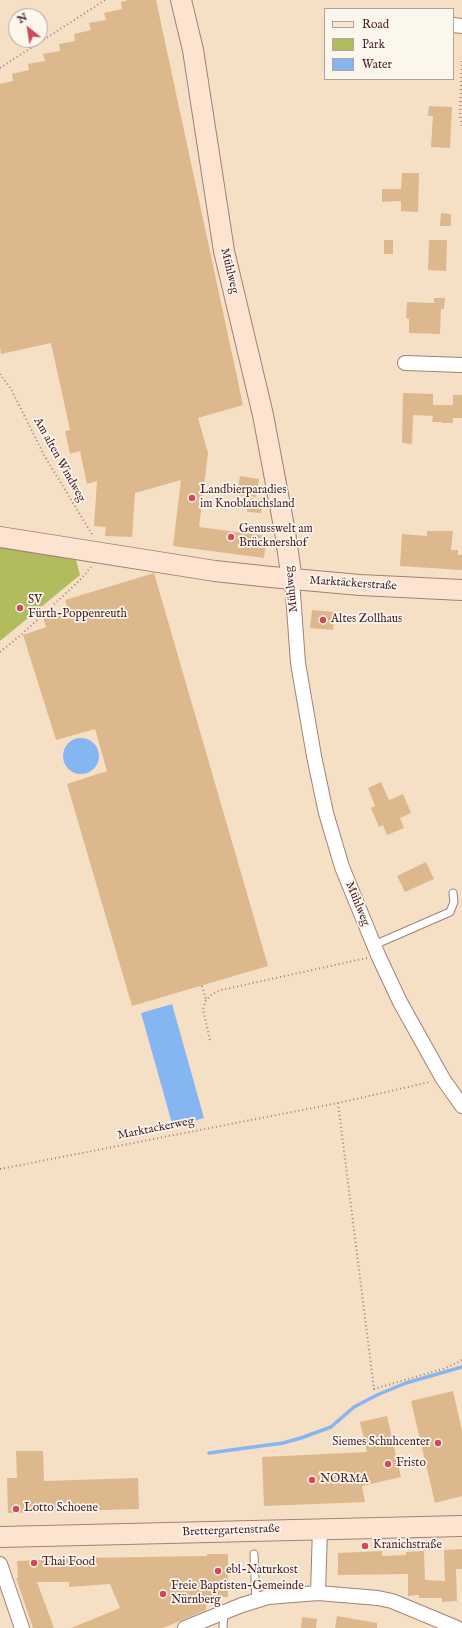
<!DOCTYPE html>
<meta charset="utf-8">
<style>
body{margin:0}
#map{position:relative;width:462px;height:1628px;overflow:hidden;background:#f5e0c6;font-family:"IM FELL English",serif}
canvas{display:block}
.legend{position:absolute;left:324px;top:8px;width:130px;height:72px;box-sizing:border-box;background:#fbf7ec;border:1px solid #b4a19f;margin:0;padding:5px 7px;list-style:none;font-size:12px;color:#4a1f2b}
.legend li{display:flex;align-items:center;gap:8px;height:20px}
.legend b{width:20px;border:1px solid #b4a19f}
.north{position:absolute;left:8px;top:8px;width:40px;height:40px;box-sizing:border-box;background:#fbf7ec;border:1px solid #b4a19f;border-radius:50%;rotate:330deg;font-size:11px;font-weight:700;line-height:16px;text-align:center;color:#4a1f2b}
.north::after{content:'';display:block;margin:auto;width:14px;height:18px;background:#d1495b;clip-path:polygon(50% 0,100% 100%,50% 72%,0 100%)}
</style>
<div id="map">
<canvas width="462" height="1628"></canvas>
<ul class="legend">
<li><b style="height:5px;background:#fde4d1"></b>Road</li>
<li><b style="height:11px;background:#b0bc5e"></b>Park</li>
<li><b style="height:11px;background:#86b6f1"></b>Water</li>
</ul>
<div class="north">N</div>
</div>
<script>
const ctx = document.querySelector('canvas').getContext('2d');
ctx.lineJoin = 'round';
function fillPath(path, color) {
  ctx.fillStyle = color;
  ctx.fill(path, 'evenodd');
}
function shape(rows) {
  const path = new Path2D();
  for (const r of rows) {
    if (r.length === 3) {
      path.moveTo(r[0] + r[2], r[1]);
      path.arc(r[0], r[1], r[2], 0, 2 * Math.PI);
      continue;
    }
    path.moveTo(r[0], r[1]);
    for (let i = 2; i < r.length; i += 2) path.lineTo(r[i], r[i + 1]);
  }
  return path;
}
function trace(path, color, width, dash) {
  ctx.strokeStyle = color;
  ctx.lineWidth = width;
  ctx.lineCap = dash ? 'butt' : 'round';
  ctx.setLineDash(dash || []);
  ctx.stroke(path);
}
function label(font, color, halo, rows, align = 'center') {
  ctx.font = font + ' "IM FELL English",serif';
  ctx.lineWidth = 3.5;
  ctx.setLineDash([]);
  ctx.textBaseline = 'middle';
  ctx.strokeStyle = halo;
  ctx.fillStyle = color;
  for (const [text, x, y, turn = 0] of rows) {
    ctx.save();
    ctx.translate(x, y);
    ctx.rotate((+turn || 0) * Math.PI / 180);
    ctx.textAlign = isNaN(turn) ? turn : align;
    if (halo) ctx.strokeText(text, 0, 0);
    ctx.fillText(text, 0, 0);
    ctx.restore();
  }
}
fillPath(shape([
 [0,547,75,556,80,575,0,641]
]), '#b0bc5e');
fillPath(shape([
 [81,756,18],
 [172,1004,204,1118,173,1127,141,1013]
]), '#86b6f1');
trace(shape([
 [209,1453,283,1443,301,1438,331,1427,354,1407,377,1395,406,1383,462,1367]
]), '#86b6f1', 3.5);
fillPath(shape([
 [128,0,156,0,243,405,198,418,208,453,199,527,267,536,264,558,173,546,181,480,135,493,132,537,105,536,106,527,94,526,97,481,87,484,80,451,70,454,65,431,70,430,51,343,1,354,0,347,0,84,13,81,12,74,29,70,28,64,45,61,43,54,60,51,59,44,75,41,74,34,91,30,89,23,106,20,104,13,122,9,121,2],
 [429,106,452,107,450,148,431,147,433,116,428,116],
 [402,173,419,173,418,212,401,211,401,201,382,202,382,189,401,189],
 [441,213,451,214,451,226,440,226],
 [384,240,393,240,393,254,384,254],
 [429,240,447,240,446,271,428,270],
 [434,298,445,298,444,309,441,309,440,334,409,333,409,319,406,318,407,302,434,303],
 [403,393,433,394,433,405,453,405,453,395,462,395,462,418,453,418,453,423,442,423,442,422,432,422,433,416,413,415,412,444,402,443],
 [240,476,259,479,256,497,237,495],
 [249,498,263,500,261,513,247,512],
 [427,531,453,531,451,550,458,550,458,555,462,555,462,570,400,566,402,534,427,536],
 [154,573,268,966,132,1006,67,784,107,771,95,729,56,740,23,635,46,627,43,617,68,609,65,600],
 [312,610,335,612,333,630,310,628],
 [381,782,389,800,403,794,411,813,400,818,404,828,387,835,383,825,379,827,371,808,375,806,368,788],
 [426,862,434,879,405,892,397,876],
 [453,1391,462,1431,462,1496,435,1503,411,1401],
 [387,1416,401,1477,362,1486,365,1502,264,1506,262,1457,367,1452,360,1422],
 [16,1451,43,1451,44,1481,138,1478,139,1509,8,1513,7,1478,17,1478],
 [462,1549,462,1569,456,1569,457,1601,442,1602,442,1598,419,1598,419,1595,408,1596,408,1574,338,1575,338,1553,382,1551,382,1556,406,1555,406,1552,424,1551,425,1580,445,1581,444,1550],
 [207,1554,228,1554,228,1597,207,1597,206,1610,163,1628,71,1628,120,1608,110,1584,69,1587,69,1582,37,1582,54,1628,33,1628,16,1578,18,1578,17,1561,82,1558,207,1556],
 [337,1616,377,1623,377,1628,335,1628],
 [302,1617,317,1619,316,1628,301,1628]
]), '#ddb88c');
const lane = shape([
 [374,945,450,912,454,902,453,893],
 [254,1554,256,1601],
 [223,1628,224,1612]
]);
const street = shape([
 [453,25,462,26],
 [405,363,462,365],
 [292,580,298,663,314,756,326,813,342,867,378,955,400,1002,443,1079,462,1106],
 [0,1564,22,1628],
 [318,1593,320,1529],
 [185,1628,242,1605,268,1597,318,1593,378,1598,392,1601,457,1628]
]);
const secondary = shape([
 [181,0,193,50,224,251,263,415,285,532,292,580],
 [0,537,215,571,271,577,360,585,462,590],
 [0,1537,462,1526]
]);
trace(lane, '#a08078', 9);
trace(street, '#a08078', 16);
trace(secondary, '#a08078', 22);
trace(shape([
 [462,61,460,115,462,126],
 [0,68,105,0],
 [0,374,11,389,44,455,93,536],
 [0,652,21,635,80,580,91,567],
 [202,986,206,1000],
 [210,1040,203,1009,206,1000,212,994,221,990,367,958],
 [338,1103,374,1389,446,1368,462,1360],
 [0,1169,338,1103,430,1082]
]), '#a08078', 2, [1, 3]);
trace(lane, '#fff', 7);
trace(street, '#fff', 14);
trace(secondary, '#fde4d1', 20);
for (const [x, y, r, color] of [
 [192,498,4,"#d1495b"],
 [231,537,4,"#d1495b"],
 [20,608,4,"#d1495b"],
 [323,620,4,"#d1495b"],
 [438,1443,4,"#d1495b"],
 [388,1464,4,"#d1495b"],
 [312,1480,4,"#d1495b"],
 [16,1509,4,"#d1495b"],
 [365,1546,4,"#d1495b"],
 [34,1563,4,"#d1495b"],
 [218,1571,4,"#d1495b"],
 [163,1594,4,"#d1495b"]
]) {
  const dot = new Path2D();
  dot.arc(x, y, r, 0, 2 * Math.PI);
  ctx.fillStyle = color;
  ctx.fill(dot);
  trace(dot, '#fbf7ec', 1.5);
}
label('12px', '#4a1f2b', '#fbf7ec', [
 ["Mühlweg",229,271,77],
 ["Am alten Windweg",59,460,61],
 ["Marktäckerstraße",353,584,4],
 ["Mühlweg",292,589,-96],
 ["Mühlweg",357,904,68],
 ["Marktackerweg",156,1129,-11],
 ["Brettergartenstraße",231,1531,-2]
]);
label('12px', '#4a1f2b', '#fbf7ec', [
 ["Landbierparadies",200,491],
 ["im Knoblauchsland",200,505],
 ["Genusswelt am",239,530],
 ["Brücknershof",239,544],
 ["SV",28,601],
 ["Fürth-Poppenreuth",28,615],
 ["Altes Zollhaus",331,620],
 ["Siemes Schuhcenter",430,1443,"right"],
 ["Fristo",396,1464],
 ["NORMA",320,1480],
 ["Lotto Schoene",24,1509],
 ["Kranichstraße",373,1546],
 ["Thai Food",42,1563],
 ["ebl-Naturkost",226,1571],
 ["Freie Baptisten-Gemeinde",171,1587],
 ["Nürnberg",171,1601]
], 'left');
</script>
